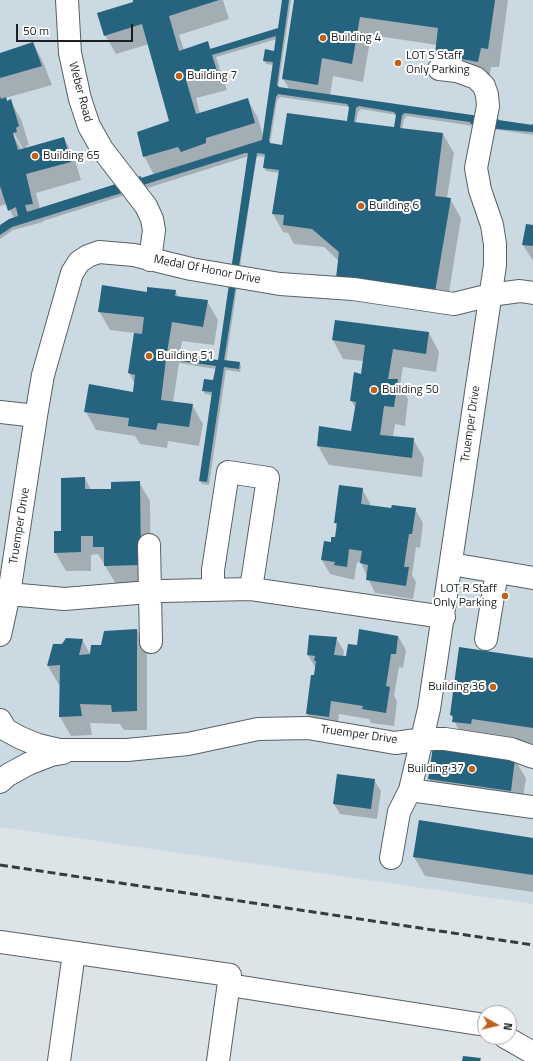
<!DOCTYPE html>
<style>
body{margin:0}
#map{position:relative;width:533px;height:1061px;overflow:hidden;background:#dde4e8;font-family:"Titillium Web",sans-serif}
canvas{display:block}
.north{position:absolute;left:477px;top:1005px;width:40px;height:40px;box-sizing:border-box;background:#fff;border:1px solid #a5a5a6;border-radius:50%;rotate:98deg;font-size:11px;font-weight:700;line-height:16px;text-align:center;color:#1d1f21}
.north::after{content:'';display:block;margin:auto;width:14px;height:18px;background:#c06119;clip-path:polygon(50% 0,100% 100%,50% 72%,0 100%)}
.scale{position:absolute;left:16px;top:24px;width:117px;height:18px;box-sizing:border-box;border:2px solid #1d1f21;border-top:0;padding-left:5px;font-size:12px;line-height:14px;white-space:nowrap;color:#1d1f21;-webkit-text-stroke:3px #fff;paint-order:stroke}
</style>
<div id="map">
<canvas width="533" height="1061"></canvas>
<div class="north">N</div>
<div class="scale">50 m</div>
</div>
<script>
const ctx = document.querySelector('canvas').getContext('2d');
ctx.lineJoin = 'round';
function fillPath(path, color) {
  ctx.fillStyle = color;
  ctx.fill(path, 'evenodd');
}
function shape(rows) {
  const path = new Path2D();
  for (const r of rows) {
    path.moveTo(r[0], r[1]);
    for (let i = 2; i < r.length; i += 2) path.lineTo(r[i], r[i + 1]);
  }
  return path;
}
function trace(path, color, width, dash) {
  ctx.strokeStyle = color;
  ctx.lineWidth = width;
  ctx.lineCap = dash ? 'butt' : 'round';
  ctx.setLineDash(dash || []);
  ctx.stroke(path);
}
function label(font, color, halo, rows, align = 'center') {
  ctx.font = font + ' "Titillium Web",sans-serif';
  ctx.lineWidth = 4;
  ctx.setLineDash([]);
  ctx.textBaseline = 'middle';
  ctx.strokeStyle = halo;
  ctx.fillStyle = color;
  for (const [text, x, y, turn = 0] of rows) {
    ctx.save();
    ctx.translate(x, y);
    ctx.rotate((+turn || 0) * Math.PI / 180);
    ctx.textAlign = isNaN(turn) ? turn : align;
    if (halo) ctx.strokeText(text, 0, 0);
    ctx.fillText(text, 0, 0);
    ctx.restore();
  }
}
fillPath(shape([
 [0,0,533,0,533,904,0,827]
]), '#cbdae2');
fillPath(shape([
 [134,0,223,0,229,19,179,35,184,50,207,42,211,49,279,29,283,0,291,0,278,88,290,90,283,79,295,0,508,0,499,67,491,67,489,80,447,73,436,54,437,45,371,35,363,82,333,76,330,96,533,125,533,135,407,116,404,119,402,129,443,134,454,153,447,198,450,199,461,218,446,311,339,261,324,247,294,244,288,233,283,232,273,214,279,173,266,171,264,167,266,157,258,156,256,159,226,361,239,363,241,366,240,372,226,370,209,485,202,484,200,481,213,395,205,394,203,390,214,381,216,369,179,363,173,403,192,405,203,424,199,446,168,441,167,448,140,444,135,436,96,430,86,412,134,393,135,384,129,373,135,333,110,330,99,311,148,293,175,291,179,298,207,301,218,320,214,345,182,341,180,355,219,361,249,156,43,221,43,222,13,230,0,239,0,226,14,218,7,204,0,206,0,54,33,43,43,62,52,85,5,98,8,102,10,101,21,119,29,145,26,146,27,149,64,138,74,157,81,180,36,193,40,209,154,175,144,156,171,122,149,44,116,54,105,35,134,2],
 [277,39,275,52,264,61,266,64,274,65,263,136,258,118,247,99,200,114,196,98,227,90,216,57],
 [280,97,350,107,348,122,282,146,270,144,277,100],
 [361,109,397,115,396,128,356,123,358,112],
 [11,128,23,149,22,150,10,130],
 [533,226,533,261,523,245],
 [429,333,439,352,436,372,403,367,400,385,408,399,405,426,395,424,393,437,413,439,424,458,422,477,329,465,318,446,352,432,356,409,351,400,362,375,364,361,343,359,333,340],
 [85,478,91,490,112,490,139,482,150,501,151,584,116,584,98,554,91,555,91,571,66,571,55,552],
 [362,489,370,503,370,506,392,509,415,509,423,523,420,548,416,547,412,575,416,582,413,599,375,593,361,563,357,562,354,580,330,574,322,560,336,539,337,527,335,523],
 [137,630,147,649,147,730,124,730,120,724,90,723,92,735,71,736,60,717,61,684,59,685,48,666,54,645,82,640,91,655,102,646],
 [398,636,406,650,403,668,399,667,394,696,397,701,394,726,371,723,369,719,339,714,337,730,315,727,307,713,316,669,308,655,336,638,344,651,343,657,347,657,358,646],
 [533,659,533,744,482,737,464,740,451,715],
 [515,760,526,778,521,810,440,798,429,779],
 [374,780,381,791,377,819,340,814,334,804],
 [533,839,533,892,425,876,414,857]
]), '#0003');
fillPath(shape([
 [133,0,219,0,169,16,179,51,208,41,210,49,278,28,282,0,289,0,277,85,279,87,472,115,499,119,498,120,532,125,533,123,533,132,497,129,471,124,470,122,405,113,402,115,400,128,443,133,435,196,451,198,435,292,336,278,339,252,312,229,283,225,284,215,272,214,279,170,263,168,265,154,257,153,224,360,240,362,239,369,224,367,207,482,199,481,212,392,202,391,204,379,213,380,216,366,166,359,161,400,193,404,189,427,158,423,156,430,128,426,129,418,84,412,89,384,133,392,135,375,128,373,134,333,142,334,144,317,98,312,102,285,147,292,147,287,176,290,175,296,208,300,203,327,172,322,167,353,218,360,248,153,245,153,143,185,144,186,12,227,0,235,0,225,9,219,18,216,16,207,8,211,0,186,0,96,1,99,6,97,7,101,11,99,19,126,16,128,17,132,13,133,18,150,64,137,71,162,26,174,33,204,25,205,27,212,119,183,141,176,141,178,262,140,273,62,263,61,265,49,274,51,276,36,212,55,217,71,186,80,196,114,248,98,255,123,206,138,206,143,181,152,178,147,143,157,137,132,169,121,142,24,104,36,97,13,133,2],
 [278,94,347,104,349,107,347,121,287,113,282,145,270,143,269,140,276,97],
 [359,106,394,112,396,115,394,127,354,122,356,108],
 [294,0,495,0,488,49,481,48,478,62,435,54,438,28,360,17,352,64,322,58,318,85,282,79],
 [33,42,42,66,0,78,0,53],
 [526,224,533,225,533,246,522,245],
 [335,320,429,332,426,354,393,349,388,379,398,379,394,407,384,406,380,435,414,438,412,458,317,446,319,426,351,431,356,402,350,401,354,372,361,374,365,345,332,340],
 [85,477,85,489,111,489,111,482,140,481,141,565,104,566,104,547,93,547,93,536,81,536,81,552,54,553,54,531,61,531,61,478],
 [339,485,363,488,361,504,391,508,392,505,416,508,412,534,409,534,404,567,409,567,406,586,366,580,368,565,360,563,362,551,349,549,347,567,334,565,335,562,321,560,324,541,331,542,331,537,335,537,337,523,334,523],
 [137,629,137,711,112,712,111,705,80,704,82,716,59,717,60,665,47,666,53,644,62,644,66,638,83,639,79,655,90,654,91,645,101,645,104,631],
 [359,629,398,636,396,654,391,654,386,686,390,687,386,713,362,709,363,706,331,701,329,717,306,714,311,675,314,675,316,661,314,661,315,656,307,655,309,635,337,637,334,655,346,656,348,644,357,645],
 [459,647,533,658,533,728,472,719,471,724,452,722,453,716,450,715],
 [433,747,515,759,511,791,428,779],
 [337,774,375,779,371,809,333,804],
 [419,820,533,838,533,875,413,857],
 [463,1056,481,1058,480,1061,462,1061]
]), '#26637e');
const minor = shape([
 [67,0,70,53,80,99,89,126,102,149,146,206,152,219,154,230,150,260],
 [0,412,36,416,43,375,72,273,79,262,88,256,99,252,134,255,191,269,280,284,353,289,454,304,490,295,520,291,533,293],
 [149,545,151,642],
 [451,564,533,578],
 [213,588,213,570,228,472,268,478,251,589],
 [9,594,64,599,161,591,251,589,444,617],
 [0,635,9,594,36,416],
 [486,639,497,572],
 [0,720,6,730,21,738,38,745,59,750,127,750,188,744,258,729,308,728,395,743,424,739,445,739,511,749,533,757],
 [0,782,8,775,28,764,51,755,63,753],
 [410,790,533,807],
 [391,858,399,812,410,790,429,709,495,265,495,244,492,225,480,190,476,168,488,106,487,95,484,86,476,78,457,71,439,69],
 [0,942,230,975,218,1061],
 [229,985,485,1025],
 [505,1037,533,1053],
 [59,1061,74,953]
]);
trace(minor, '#596063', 24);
trace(minor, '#fff', 22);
trace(shape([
 [0,865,533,945]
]), '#383b3d', 3, [8, 4]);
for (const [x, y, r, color] of [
 [323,38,4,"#c06119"],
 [398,63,4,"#c06119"],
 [179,76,4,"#c06119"],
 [35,156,4,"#c06119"],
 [361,206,4,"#c06119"],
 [149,356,4,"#c06119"],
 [374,390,4,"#c06119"],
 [505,596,4,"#c06119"],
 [493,687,4,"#c06119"],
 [472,769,4,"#c06119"]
]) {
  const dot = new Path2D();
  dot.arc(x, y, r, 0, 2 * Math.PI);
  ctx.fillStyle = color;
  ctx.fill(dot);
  trace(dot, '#fff', 1.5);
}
label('12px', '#1d1f21', '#fff', [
 ["Building 4",331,38],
 ["LOT S Staff",406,56],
 ["Only Parking",406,70],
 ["Building 7",187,76],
 ["Building 65",43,156],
 ["Building 6",369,206],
 ["Building 51",157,356],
 ["Building 50",382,390],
 ["LOT R Staff",497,589,"right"],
 ["Only Parking",497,603,"right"],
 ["Building 36",485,687,"right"],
 ["Building 37",464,769,"right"]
], 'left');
label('12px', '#1d1f21', '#fff', [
 ["Weber Road",80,92,75],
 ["Medal Of Honor Drive",207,270,11],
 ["Truemper Drive",471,424,-82],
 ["Truemper Drive",20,526,-81],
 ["Truemper Drive",359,735,8]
]);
</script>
